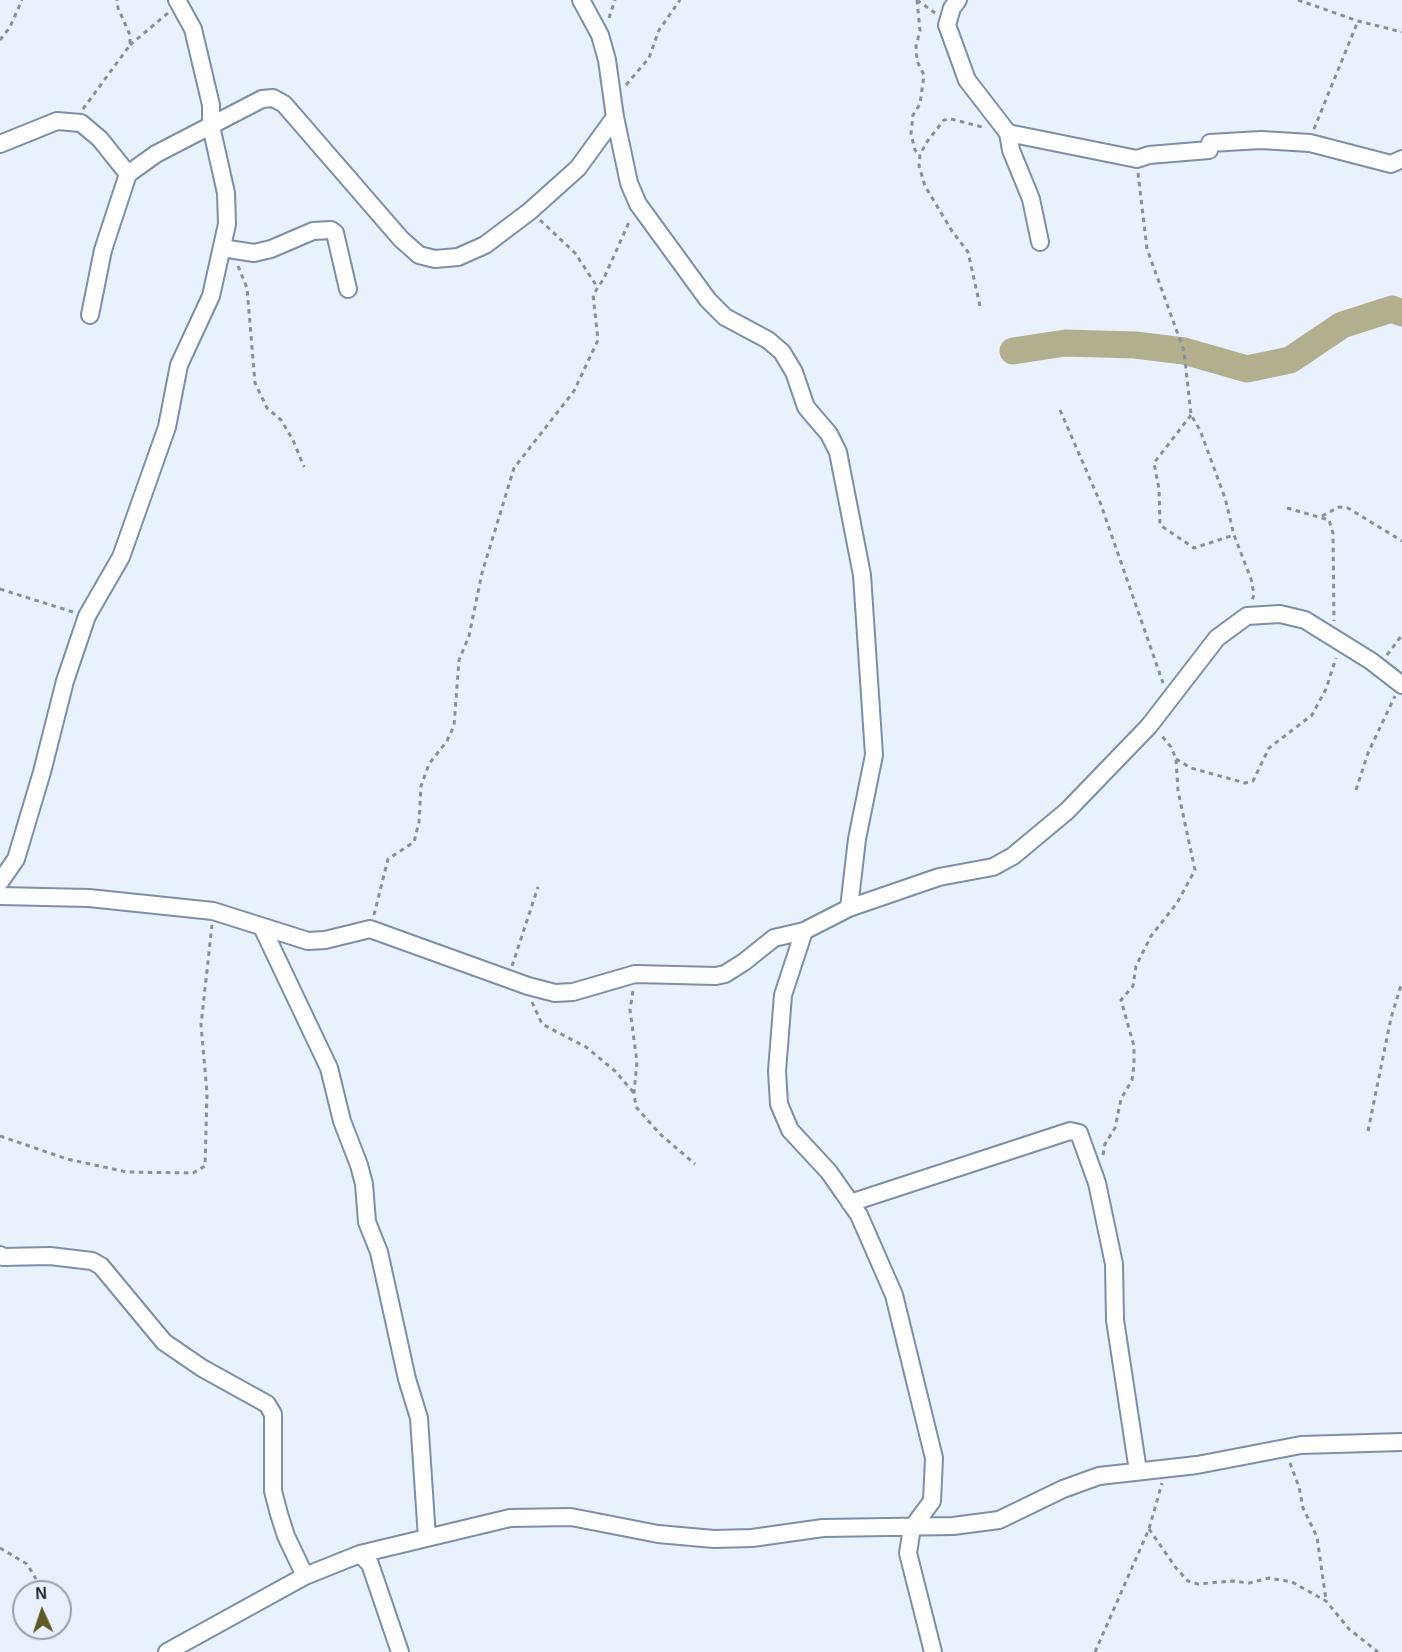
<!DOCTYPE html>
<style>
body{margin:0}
#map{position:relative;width:1402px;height:1652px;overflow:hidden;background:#e9f1fc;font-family:Helvetica,sans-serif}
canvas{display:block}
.north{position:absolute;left:12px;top:1580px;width:60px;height:60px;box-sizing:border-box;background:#e9f1fc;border:2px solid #979faa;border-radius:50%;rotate:357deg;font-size:16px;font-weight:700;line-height:24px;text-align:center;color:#1d252f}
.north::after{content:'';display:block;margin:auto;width:21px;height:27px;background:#5e5925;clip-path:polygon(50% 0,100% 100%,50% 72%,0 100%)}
</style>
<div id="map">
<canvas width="1402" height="1652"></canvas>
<div class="north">N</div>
</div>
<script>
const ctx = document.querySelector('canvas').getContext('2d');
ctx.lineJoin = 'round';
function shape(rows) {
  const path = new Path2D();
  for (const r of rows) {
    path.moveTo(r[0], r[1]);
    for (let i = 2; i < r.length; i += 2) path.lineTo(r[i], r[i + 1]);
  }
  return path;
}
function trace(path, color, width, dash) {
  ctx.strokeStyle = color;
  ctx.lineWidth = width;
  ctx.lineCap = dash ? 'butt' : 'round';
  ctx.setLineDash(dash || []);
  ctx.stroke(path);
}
trace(shape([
 [1013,351,1065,343,1135,345,1184,351,1247,369,1290,360,1342,325,1392,309,1402,313]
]), '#b2af8f', 27);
const minor = shape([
 [581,0,600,35,607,60,615,117,629,183,638,204,708,300,725,317,768,340,782,352,794,372,806,407,829,434,838,452,862,575,874,755,857,839,849,908],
 [958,0,952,8,947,25,967,80,1008,133,1011,150,1031,199,1040,242],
 [1008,133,1137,159,1149,155,1209,150,1210,143,1261,140,1310,143,1391,164,1402,159],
 [0,144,57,121,81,123,100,139,128,174],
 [222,248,254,253,271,249,313,231,331,230,335,233,348,289],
 [90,315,103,250,128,174,156,154,262,99,273,98,284,104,401,239,419,255,435,259,458,257,485,245,530,211,578,168,615,117],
 [0,882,16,859,42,772,65,681,87,616,121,557,167,427,179,365,211,296,227,224,226,193,211,126,211,105,193,29,177,0],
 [0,896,89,898,213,911,308,941,325,940,370,929,528,986,555,993,573,992,635,974,716,976,725,974,744,962,774,938,804,931,849,908,939,877,993,867,1013,856,1067,811,1149,726,1217,638,1247,616,1280,614,1305,620,1371,661,1402,685],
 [262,927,329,1068,342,1121,359,1165,364,1184,367,1222,379,1252,407,1379,419,1418,427,1538],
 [804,931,783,995,777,1071,779,1104,790,1130,829,1172,859,1215,894,1295,934,1458,932,1501,912,1528,908,1553,933,1652],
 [850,1203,1070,1131,1079,1133,1097,1183,1114,1264,1115,1320,1138,1471],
 [0,1255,3,1257,50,1256,92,1261,101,1266,164,1342,202,1368,267,1404,273,1414,273,1491,279,1514,286,1536,305,1576],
 [360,1554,370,1564,400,1652],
 [167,1652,305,1576,360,1554,510,1518,571,1517,658,1534,714,1539,752,1538,823,1528,953,1526,999,1520,1063,1489,1099,1476,1197,1465,1301,1445,1402,1442]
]);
trace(minor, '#7d8fa8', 20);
trace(shape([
 [917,0,920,31,916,46,917,61,924,75,920,104,913,115,911,134,915,150,920,155],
 [917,0,935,13],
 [1298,0,1358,21,1402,32],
 [609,18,615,0],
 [0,40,10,27,22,0],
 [130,45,168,13],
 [626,85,649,58,659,30,680,0],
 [83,109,130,45,130,35,118,8,117,0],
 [1314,129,1358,21],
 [1138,173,1147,249,1184,351,1191,415,1200,430,1225,498,1234,535,1251,579,1254,594,1252,601],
 [540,220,575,253,598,288],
 [238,266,247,288,255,383,267,408,281,420,293,440,304,467],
 [980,306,968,252,952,231,925,186,919,166,920,155,926,143,944,120,951,119,986,128],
 [1060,410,1100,502,1163,683],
 [1191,415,1154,463,1159,489,1160,525,1194,548,1234,535],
 [1287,508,1329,520,1333,533,1334,621],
 [1322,516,1339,507,1348,508,1402,541],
 [0,589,73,612],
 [1387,655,1402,635],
 [1176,759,1191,768,1245,783,1253,781,1269,748,1312,715,1326,689,1336,658],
 [1356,790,1368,753,1395,696],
 [374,915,388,859,414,842,419,822,421,786,429,764,447,741,454,726,459,660,469,636,482,573,514,468,574,391,598,340,593,295,604,278,630,220],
 [512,966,538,887],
 [633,991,630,1010,637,1062,634,1093,636,1107,660,1134,695,1164],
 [532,1002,542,1024,586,1047,615,1071,634,1093],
 [1368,1131,1391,1018,1402,982],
 [0,1136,67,1159,127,1172,193,1173,205,1166,207,1093,201,1025,212,925],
 [1103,1155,1105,1144,1115,1128,1121,1099,1132,1080,1134,1065,1134,1046,1121,1000,1133,986,1136,966,1151,936,1177,903,1195,870,1178,791,1176,759,1171,747,1161,735],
 [1290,1463,1299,1487,1303,1508,1317,1537,1326,1600],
 [1149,1529,1176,1568,1188,1581,1198,1584,1232,1581,1249,1583,1269,1578,1292,1582,1326,1601,1349,1629,1378,1652],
 [0,1548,27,1564,36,1579],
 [1095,1652,1149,1529,1162,1483]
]), '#88909a', 3, [4.5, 4.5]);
trace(minor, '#fff', 16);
</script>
